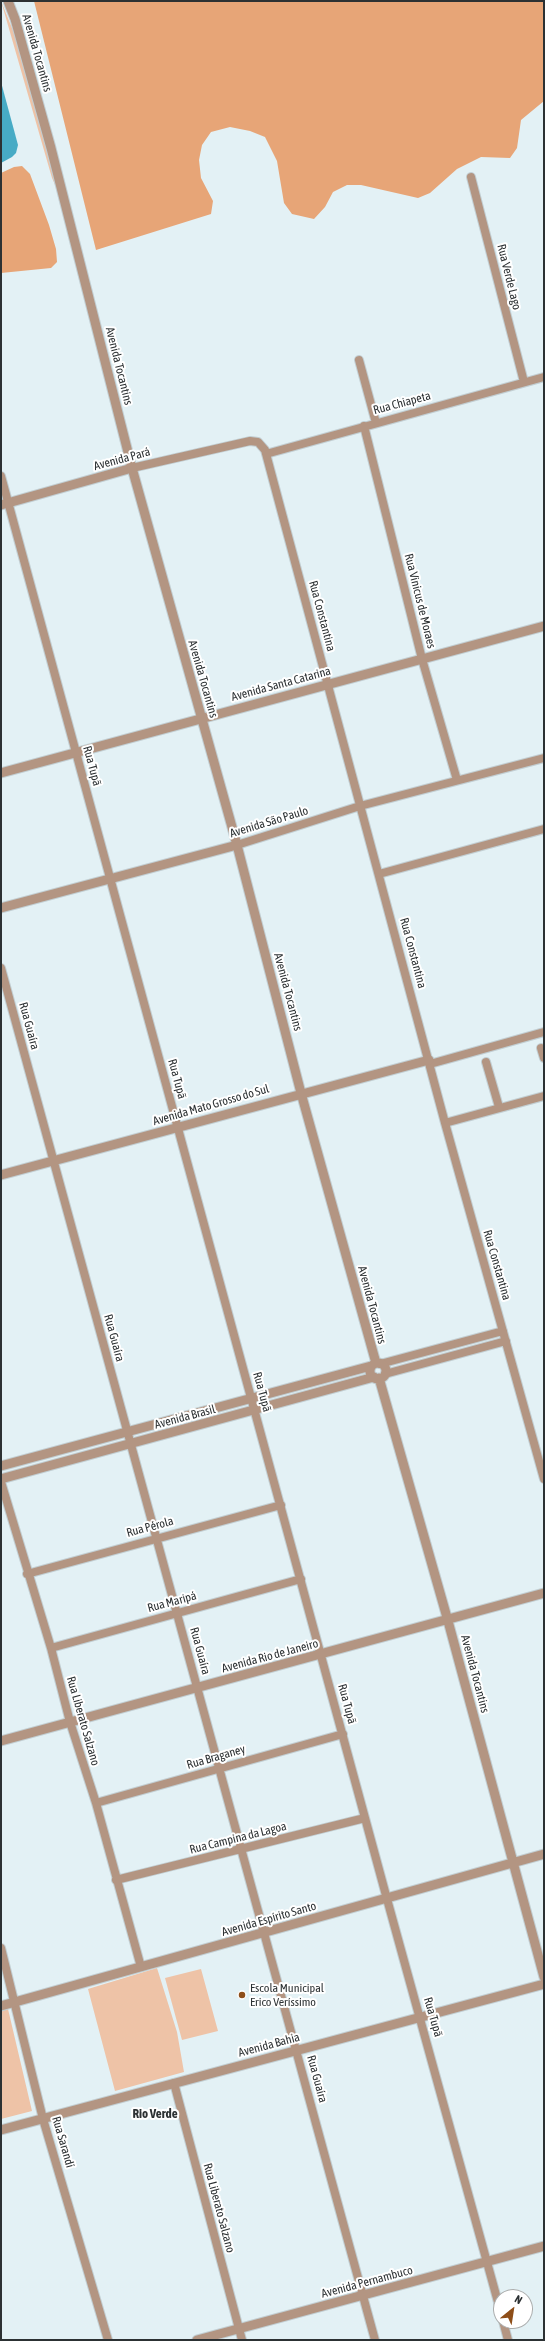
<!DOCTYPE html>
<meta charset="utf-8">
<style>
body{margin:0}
#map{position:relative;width:545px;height:2341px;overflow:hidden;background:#e3f1f5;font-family:"Asap Condensed",sans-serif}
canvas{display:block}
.frame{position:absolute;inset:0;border:2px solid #2c3133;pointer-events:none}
.north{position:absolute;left:493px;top:2289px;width:40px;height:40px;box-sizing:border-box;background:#fff;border:1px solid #abadad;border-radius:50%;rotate:30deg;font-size:11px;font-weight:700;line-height:16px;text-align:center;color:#2c3133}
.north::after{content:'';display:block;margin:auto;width:14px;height:18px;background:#8e4e19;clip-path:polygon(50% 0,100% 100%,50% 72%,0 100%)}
</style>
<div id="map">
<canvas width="545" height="2341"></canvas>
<div class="frame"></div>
<div class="north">N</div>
</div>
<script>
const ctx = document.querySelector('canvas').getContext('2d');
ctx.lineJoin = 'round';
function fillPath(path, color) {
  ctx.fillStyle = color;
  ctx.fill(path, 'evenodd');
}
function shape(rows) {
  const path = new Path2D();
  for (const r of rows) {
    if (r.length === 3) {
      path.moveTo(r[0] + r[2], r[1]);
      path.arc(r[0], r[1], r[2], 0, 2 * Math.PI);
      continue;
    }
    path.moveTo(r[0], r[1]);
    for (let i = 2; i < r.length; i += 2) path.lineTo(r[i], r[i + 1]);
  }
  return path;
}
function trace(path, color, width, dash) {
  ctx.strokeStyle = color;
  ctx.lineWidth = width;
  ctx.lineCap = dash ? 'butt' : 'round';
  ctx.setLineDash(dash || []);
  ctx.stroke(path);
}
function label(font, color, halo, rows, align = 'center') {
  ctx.font = font + ' "Asap Condensed",sans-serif';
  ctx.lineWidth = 4;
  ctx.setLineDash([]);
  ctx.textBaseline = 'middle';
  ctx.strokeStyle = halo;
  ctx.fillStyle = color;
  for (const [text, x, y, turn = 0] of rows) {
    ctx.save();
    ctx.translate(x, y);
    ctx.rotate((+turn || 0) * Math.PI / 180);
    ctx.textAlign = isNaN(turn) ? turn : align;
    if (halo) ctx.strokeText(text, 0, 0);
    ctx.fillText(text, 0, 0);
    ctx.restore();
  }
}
fillPath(shape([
 [1,1,14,33,48,151,57,189,52,178],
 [157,1968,177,2032,184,2072,115,2091,88,1989],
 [201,1969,218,2031,182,2040,165,1978],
 [8,2009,32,2111,1,2119,1,2011]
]), '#eec3a7');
fillPath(shape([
 [34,1,544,1,544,101,521,120,517,148,510,158,481,157,457,169,430,193,418,198,361,185,347,185,333,192,325,207,314,219,292,214,284,203,277,161,265,137,250,131,230,127,211,132,202,145,199,160,201,178,213,201,211,214,96,250],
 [22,166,30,174,49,225,56,249,57,262,51,268,1,273,1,173,14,167]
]), '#e7a577');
fillPath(shape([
 [1,82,18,145,16,153,12,157,1,163]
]), '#47abc5');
const minor = shape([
 [471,177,524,382],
 [359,360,376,423],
 [364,426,422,659,457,780],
 [266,454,544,377],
 [132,468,250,441,258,442,265,450,445,1123,544,1479],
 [1,476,387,1899,501,2313],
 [237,845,360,806,544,758],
 [379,874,544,829],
 [1,968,375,2340],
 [541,1048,544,1058],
 [486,1062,499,1107],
 [430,1064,544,1032],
 [445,1123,544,1096],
 [380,1364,503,1331],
 [385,1374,506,1341],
 [1,1482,51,1648,70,1722,96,1803,141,1967],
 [27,1574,281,1505],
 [51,1648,301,1579],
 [96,1803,343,1734],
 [116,1880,365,1818],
 [1,1948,43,2119,108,2340],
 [174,2083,242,2340],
 [503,2321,508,2340]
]);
const tertiary = shape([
 [8,1,15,19,51,148,132,468,237,845,301,1093,376,1363],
 [1,505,132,468],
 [1,773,544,626],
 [1,908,237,845],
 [1,1175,429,1060],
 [378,1371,8],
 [379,1378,448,1621,544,1977],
 [1,1466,371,1366],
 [1,1479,374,1377],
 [1,1741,544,1593],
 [1,2006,544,1854],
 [1,2130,544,1984],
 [197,2340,544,2246]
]);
trace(minor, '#c2ced2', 10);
trace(tertiary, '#c2ced2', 11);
trace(minor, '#b39582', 8);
trace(tertiary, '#b39582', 9);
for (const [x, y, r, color] of [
 [242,1995,4,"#8e4e19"]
]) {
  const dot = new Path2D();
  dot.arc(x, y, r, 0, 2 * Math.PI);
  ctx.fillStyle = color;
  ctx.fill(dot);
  trace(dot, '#fff', 1.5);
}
label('12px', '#2c3133', '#fff', [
 ["Avenida Tocantins",37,53,74],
 ["Rua Verde Lago",509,277,76],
 ["Avenida Tocantins",119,366,76],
 ["Rua Chiapeta",402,403,-15],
 ["Avenida Pará",122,459,-15],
 ["Rua Vinicus de Moraes",420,601,76],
 ["Rua Constantina",322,616,75],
 ["Avenida Tocantins",203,679,74],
 ["Avenida Santa Catarina",281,684,-15],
 ["Rua Tupã",92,766,75],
 ["Avenida São Paulo",269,822,-17],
 ["Rua Constantina",413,953,75],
 ["Avenida Tocantins",288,992,75],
 ["Rua Guaíra",29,1026,75],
 ["Rua Tupã",177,1079,75],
 ["Avenida Mato Grosso do Sul",211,1105,-16],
 ["Rua Constantina",497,1265,74],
 ["Avenida Tocantins",372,1305,75],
 ["Rua Guaíra",114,1338,75],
 ["Rua Tupã",262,1392,75],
 ["Avenida Brasil",185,1417,-15],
 ["Rua Pérola",150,1527,-15],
 ["Rua Maripá",172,1602,-15],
 ["Rua Guaíra",200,1651,75],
 ["Avenida Rio de Janeiro",270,1656,-15],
 ["Avenida Tocantins",475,1674,75],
 ["Rua Tupã",347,1704,75],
 ["Rua Liberato Salzano",83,1721,74],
 ["Rua Braganey",216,1757,-16],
 ["Rua Campina da Lagoa",238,1838,-14],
 ["Avenida Espírito Santo",269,1919,-16],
 ["Rua Tupã",433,2017,74],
 ["Avenida Bahia",269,2045,-15],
 ["Rua Guaíra",317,2079,75],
 ["Rua Sarandí",63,2142,74],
 ["Rua Liberato Salzano",219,2208,75],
 ["Avenida Pernambuco",367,2282,-15]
]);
label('12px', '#2c3133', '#fff', [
 ["Escola Municipal",250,1988],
 ["Erico Veríssimo",250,2002]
], 'left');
label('bold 13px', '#2c3133', '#fff', [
 ["Rio Verde",155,2114]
]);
</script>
